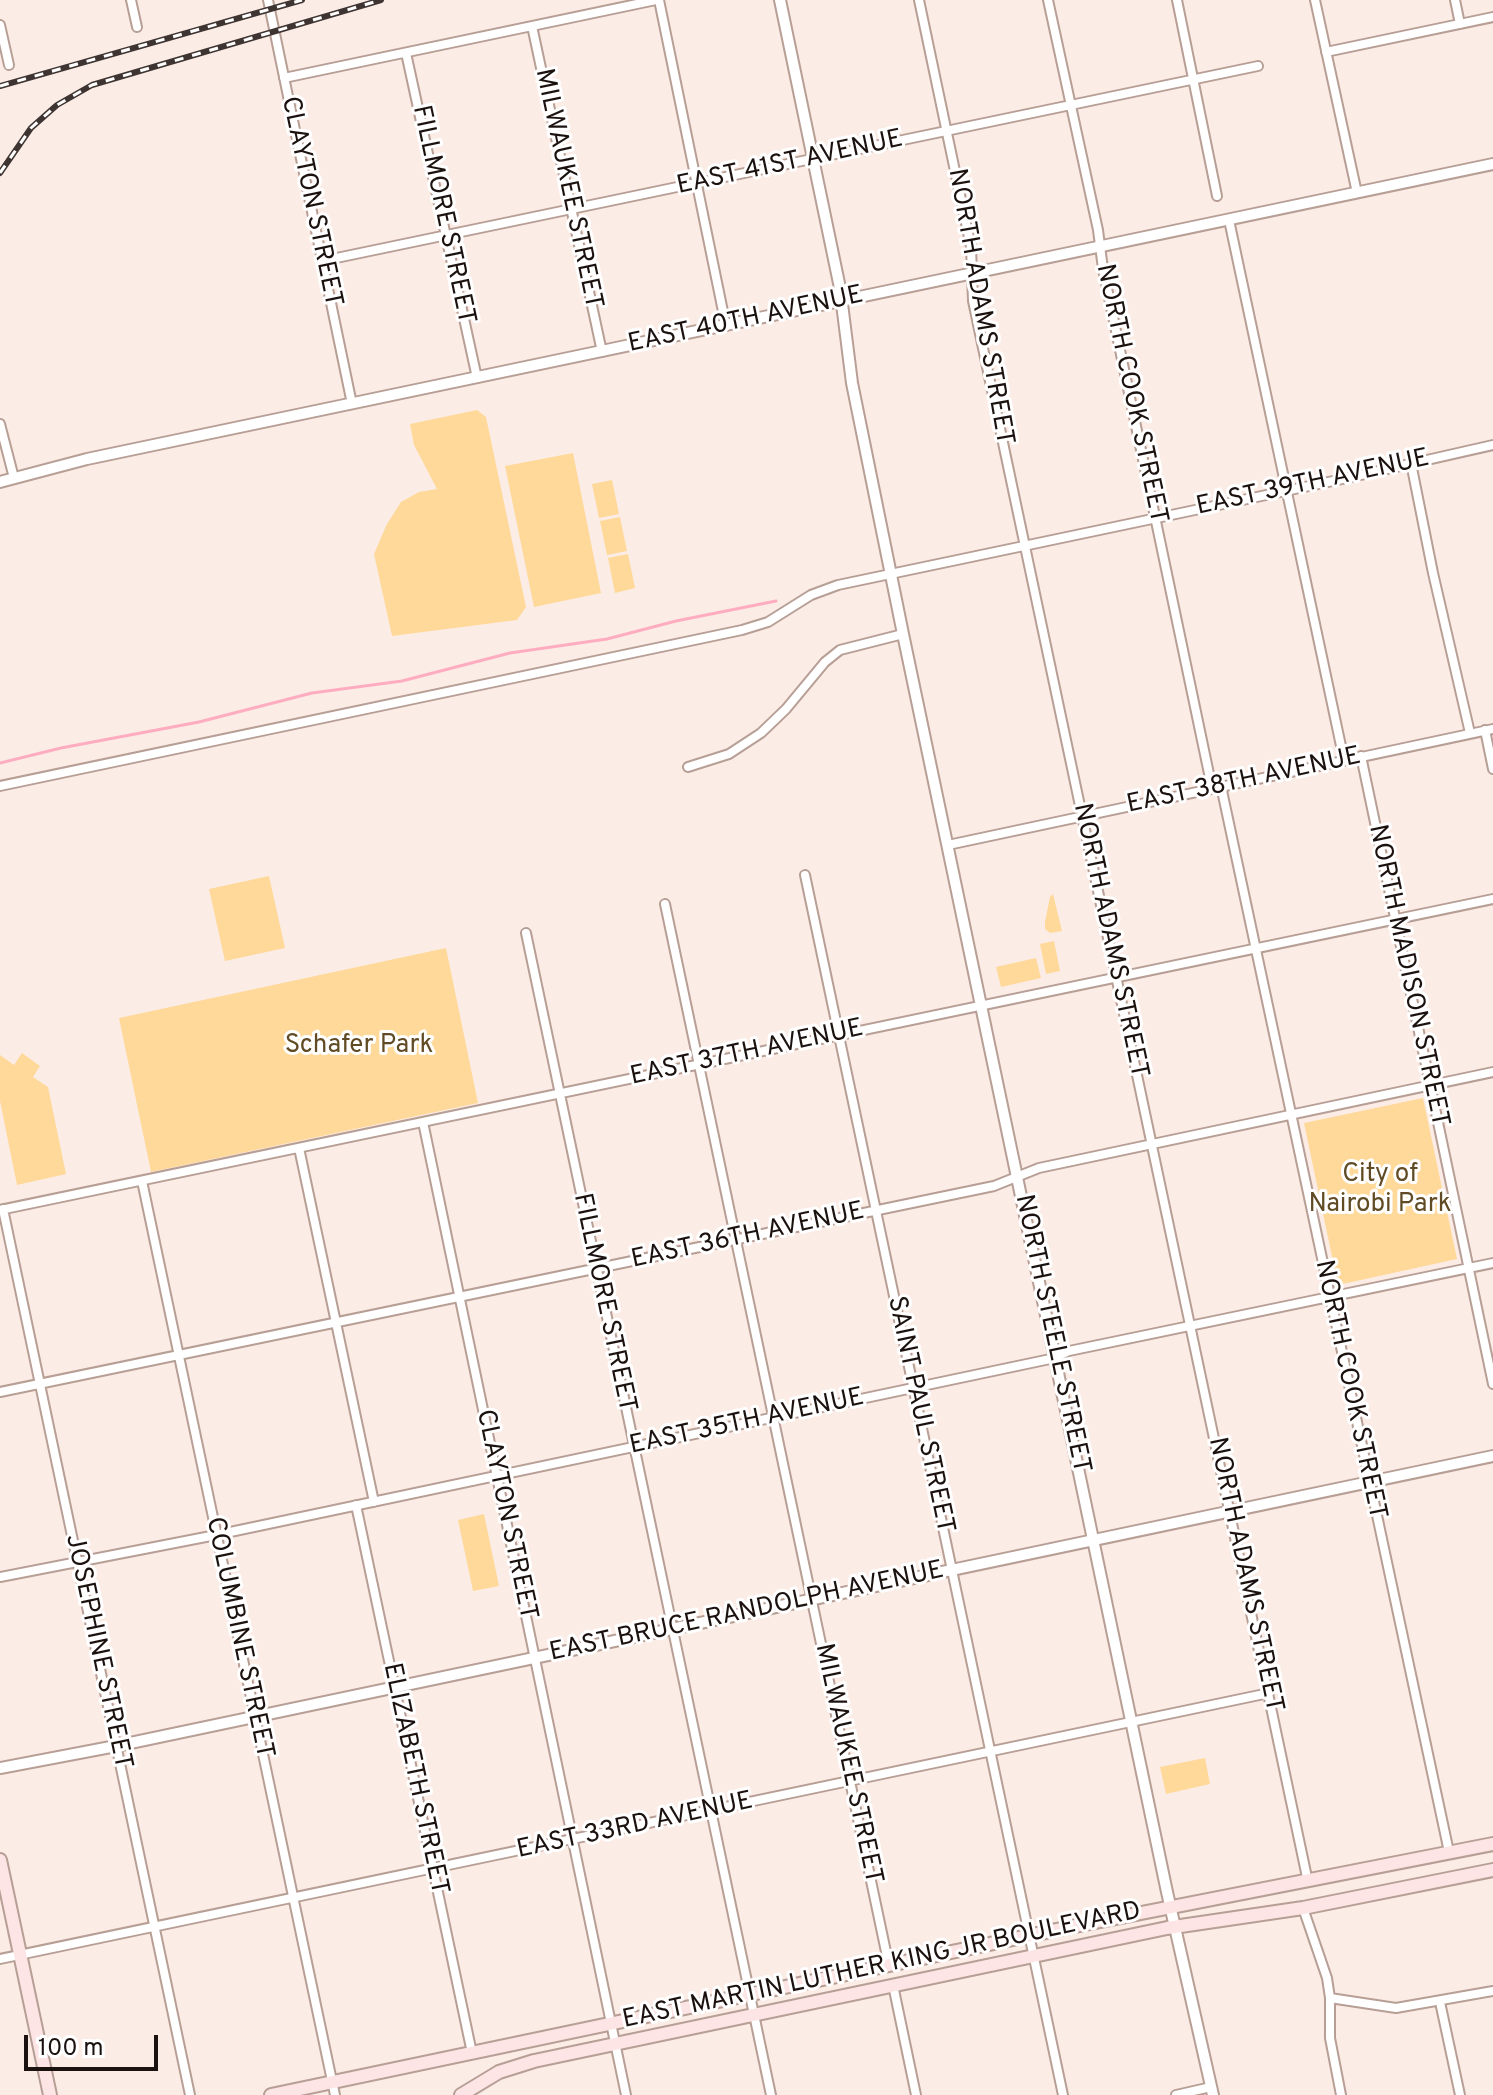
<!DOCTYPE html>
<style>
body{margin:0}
#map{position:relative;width:1493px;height:2095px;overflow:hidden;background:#fcece6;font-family:Overpass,sans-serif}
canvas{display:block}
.scale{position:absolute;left:24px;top:2035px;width:134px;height:36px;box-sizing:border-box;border:4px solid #1b120f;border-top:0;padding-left:10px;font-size:24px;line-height:28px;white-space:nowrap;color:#1b120f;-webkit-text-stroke:6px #fff;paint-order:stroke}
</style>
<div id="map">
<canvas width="1493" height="2095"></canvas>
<div class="scale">100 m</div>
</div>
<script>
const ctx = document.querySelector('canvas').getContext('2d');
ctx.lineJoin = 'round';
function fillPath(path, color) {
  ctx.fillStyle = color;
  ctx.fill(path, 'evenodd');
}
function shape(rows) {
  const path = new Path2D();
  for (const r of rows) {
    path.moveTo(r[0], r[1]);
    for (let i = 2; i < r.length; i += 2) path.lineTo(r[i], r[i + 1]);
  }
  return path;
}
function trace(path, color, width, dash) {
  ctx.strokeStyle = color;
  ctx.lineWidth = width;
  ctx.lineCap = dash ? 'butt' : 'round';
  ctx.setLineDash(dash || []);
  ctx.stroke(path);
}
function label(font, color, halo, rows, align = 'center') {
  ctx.font = font + ' Overpass,sans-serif';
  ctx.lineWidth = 6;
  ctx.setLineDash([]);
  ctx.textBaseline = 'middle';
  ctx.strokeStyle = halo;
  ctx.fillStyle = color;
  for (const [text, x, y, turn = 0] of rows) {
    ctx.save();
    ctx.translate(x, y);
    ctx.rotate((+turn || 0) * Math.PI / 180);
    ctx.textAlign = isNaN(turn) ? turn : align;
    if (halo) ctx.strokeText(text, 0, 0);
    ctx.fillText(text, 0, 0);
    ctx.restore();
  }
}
fillPath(shape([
 [477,410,486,417,526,607,517,620,392,636,374,554,387,524,401,502,419,492,437,489,414,445,410,424],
 [573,453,601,593,534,607,505,466],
 [612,480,619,514,599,518,592,484],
 [620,517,627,551,607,555,600,521],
 [628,554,635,588,615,593,608,558],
 [269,876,285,948,225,961,209,889],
 [1053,894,1062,931,1050,933,1045,929,1045,922,1050,897],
 [1054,941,1060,971,1046,974,1040,944],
 [446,948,478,1103,151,1172,119,1018],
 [1036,958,1041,978,1001,987,996,967],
 [22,1053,40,1066,33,1077,48,1087,66,1174,17,1185,0,1101,0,1055,14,1065],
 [1423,1098,1457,1259,1338,1285,1304,1123],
 [484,1514,499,1586,473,1591,458,1520],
 [1205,1758,1210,1784,1166,1794,1160,1767]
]), '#fed99a');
trace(shape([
 [0,763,61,748,199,722,312,693,402,681,510,653,607,639,676,621,776,601]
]), '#feadc1', 3);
const minor = shape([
 [131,0,137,27],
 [268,0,352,404],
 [659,0,726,326],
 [919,0,971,247,973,301,1308,1882],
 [1048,0,1098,230,1103,269,1212,788],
 [1177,0,1217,196],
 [1315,0,1357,193],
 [1455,0,1460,24],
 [0,25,9,65],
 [532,26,602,352],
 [1326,52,1493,17],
 [406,53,477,378],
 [284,78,656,0],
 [1229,220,1344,760],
 [322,261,1258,66],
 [0,424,14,478],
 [1411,463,1433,573,1470,733],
 [1485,730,1493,769],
 [1361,756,1493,1384],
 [688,767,729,754,761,733,786,709,825,662,840,650,903,634],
 [0,786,742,630,768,622,811,595,838,585,1352,477,1493,445],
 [1221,786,1449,1852],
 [948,845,1493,729],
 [805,875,1063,2095],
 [665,904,889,1966],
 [526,933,771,2095],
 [423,1122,626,2095],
 [299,1148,374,1502],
 [142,1181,335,2095],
 [3,1209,190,2095],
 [0,1210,1493,899],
 [0,1392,994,1186,1039,1168,1493,1072],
 [356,1505,472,2053],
 [0,1577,216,1535,1055,1358,1069,1351,1493,1263],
 [1303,1908,1327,1978,1330,1998,1330,2038,1341,2095],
 [0,1959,1269,1693],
 [893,1985,916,2095],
 [1330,1998,1396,2008,1493,1991],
 [1440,2002,1460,2095],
 [1176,2095,1211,2087]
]);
const tertiary = shape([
 [780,0,840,288,852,383,903,634,1167,1892,1213,2095],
 [0,482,87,459,1493,164],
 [0,1768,116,1746,1493,1456]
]);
const secondary = shape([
 [0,1860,50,2095],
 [271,2095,1075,1926,1493,1844],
 [461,2095,499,2072,534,2061,1167,1928,1303,1908,1493,1870]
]);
trace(minor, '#b79f96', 12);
trace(tertiary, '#b79f96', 14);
trace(secondary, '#b79f96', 16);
trace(minor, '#fff', 8);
trace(tertiary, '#fff', 10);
trace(secondary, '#fce5e4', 12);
const rail = shape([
 [0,86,302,0],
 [0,173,31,128,57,105,92,85,381,0]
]);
trace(rail, '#3e3431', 6);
trace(rail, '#fff', 3, [9]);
label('26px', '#1b120f', '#fff', [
 ["EAST 41ST AVENUE",790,164,-12],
 ["MILWAUKEE STREET",567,189,78],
 ["CLAYTON STREET",310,202,78],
 ["FILLMORE STREET",442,215,78],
 ["NORTH ADAMS STREET",979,307,80],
 ["EAST 40TH AVENUE",746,321,-12],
 ["NORTH COOK STREET",1130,394,78],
 ["EAST 39TH AVENUE",1313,484,-12],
 ["EAST 38TH AVENUE",1244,782,-12],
 ["NORTH ADAMS STREET",1109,941,78],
 ["NORTH MADISON STREET",1407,976,78],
 ["EAST 37TH AVENUE",747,1054,-12],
 ["EAST 36TH AVENUE",748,1237,-12],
 ["FILLMORE STREET",603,1303,78],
 ["NORTH STEELE STREET",1051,1334,78],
 ["NORTH COOK STREET",1349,1390,78],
 ["SAINT PAUL STREET",919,1415,78],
 ["EAST 35TH AVENUE",747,1423,-12],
 ["CLAYTON STREET",505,1515,78],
 ["NORTH ADAMS STREET",1244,1575,78],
 ["EAST BRUCE RANDOLPH AVENUE",747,1613,-12],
 ["COLUMBINE STREET",238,1638,78],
 ["JOSEPHINE STREET",97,1652,78],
 ["MILWAUKEE STREET",847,1764,78],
 ["ELIZABETH STREET",414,1779,78],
 ["EAST 33RD AVENUE",635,1827,-12],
 ["EAST MARTIN LUTHER KING JR BOULEVARD",882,1967,-12]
]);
label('26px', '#604b25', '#fff', [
 ["Schafer Park",359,1047],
 ["City of",1380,1176],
 ["Nairobi Park",1380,1206]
]);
</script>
